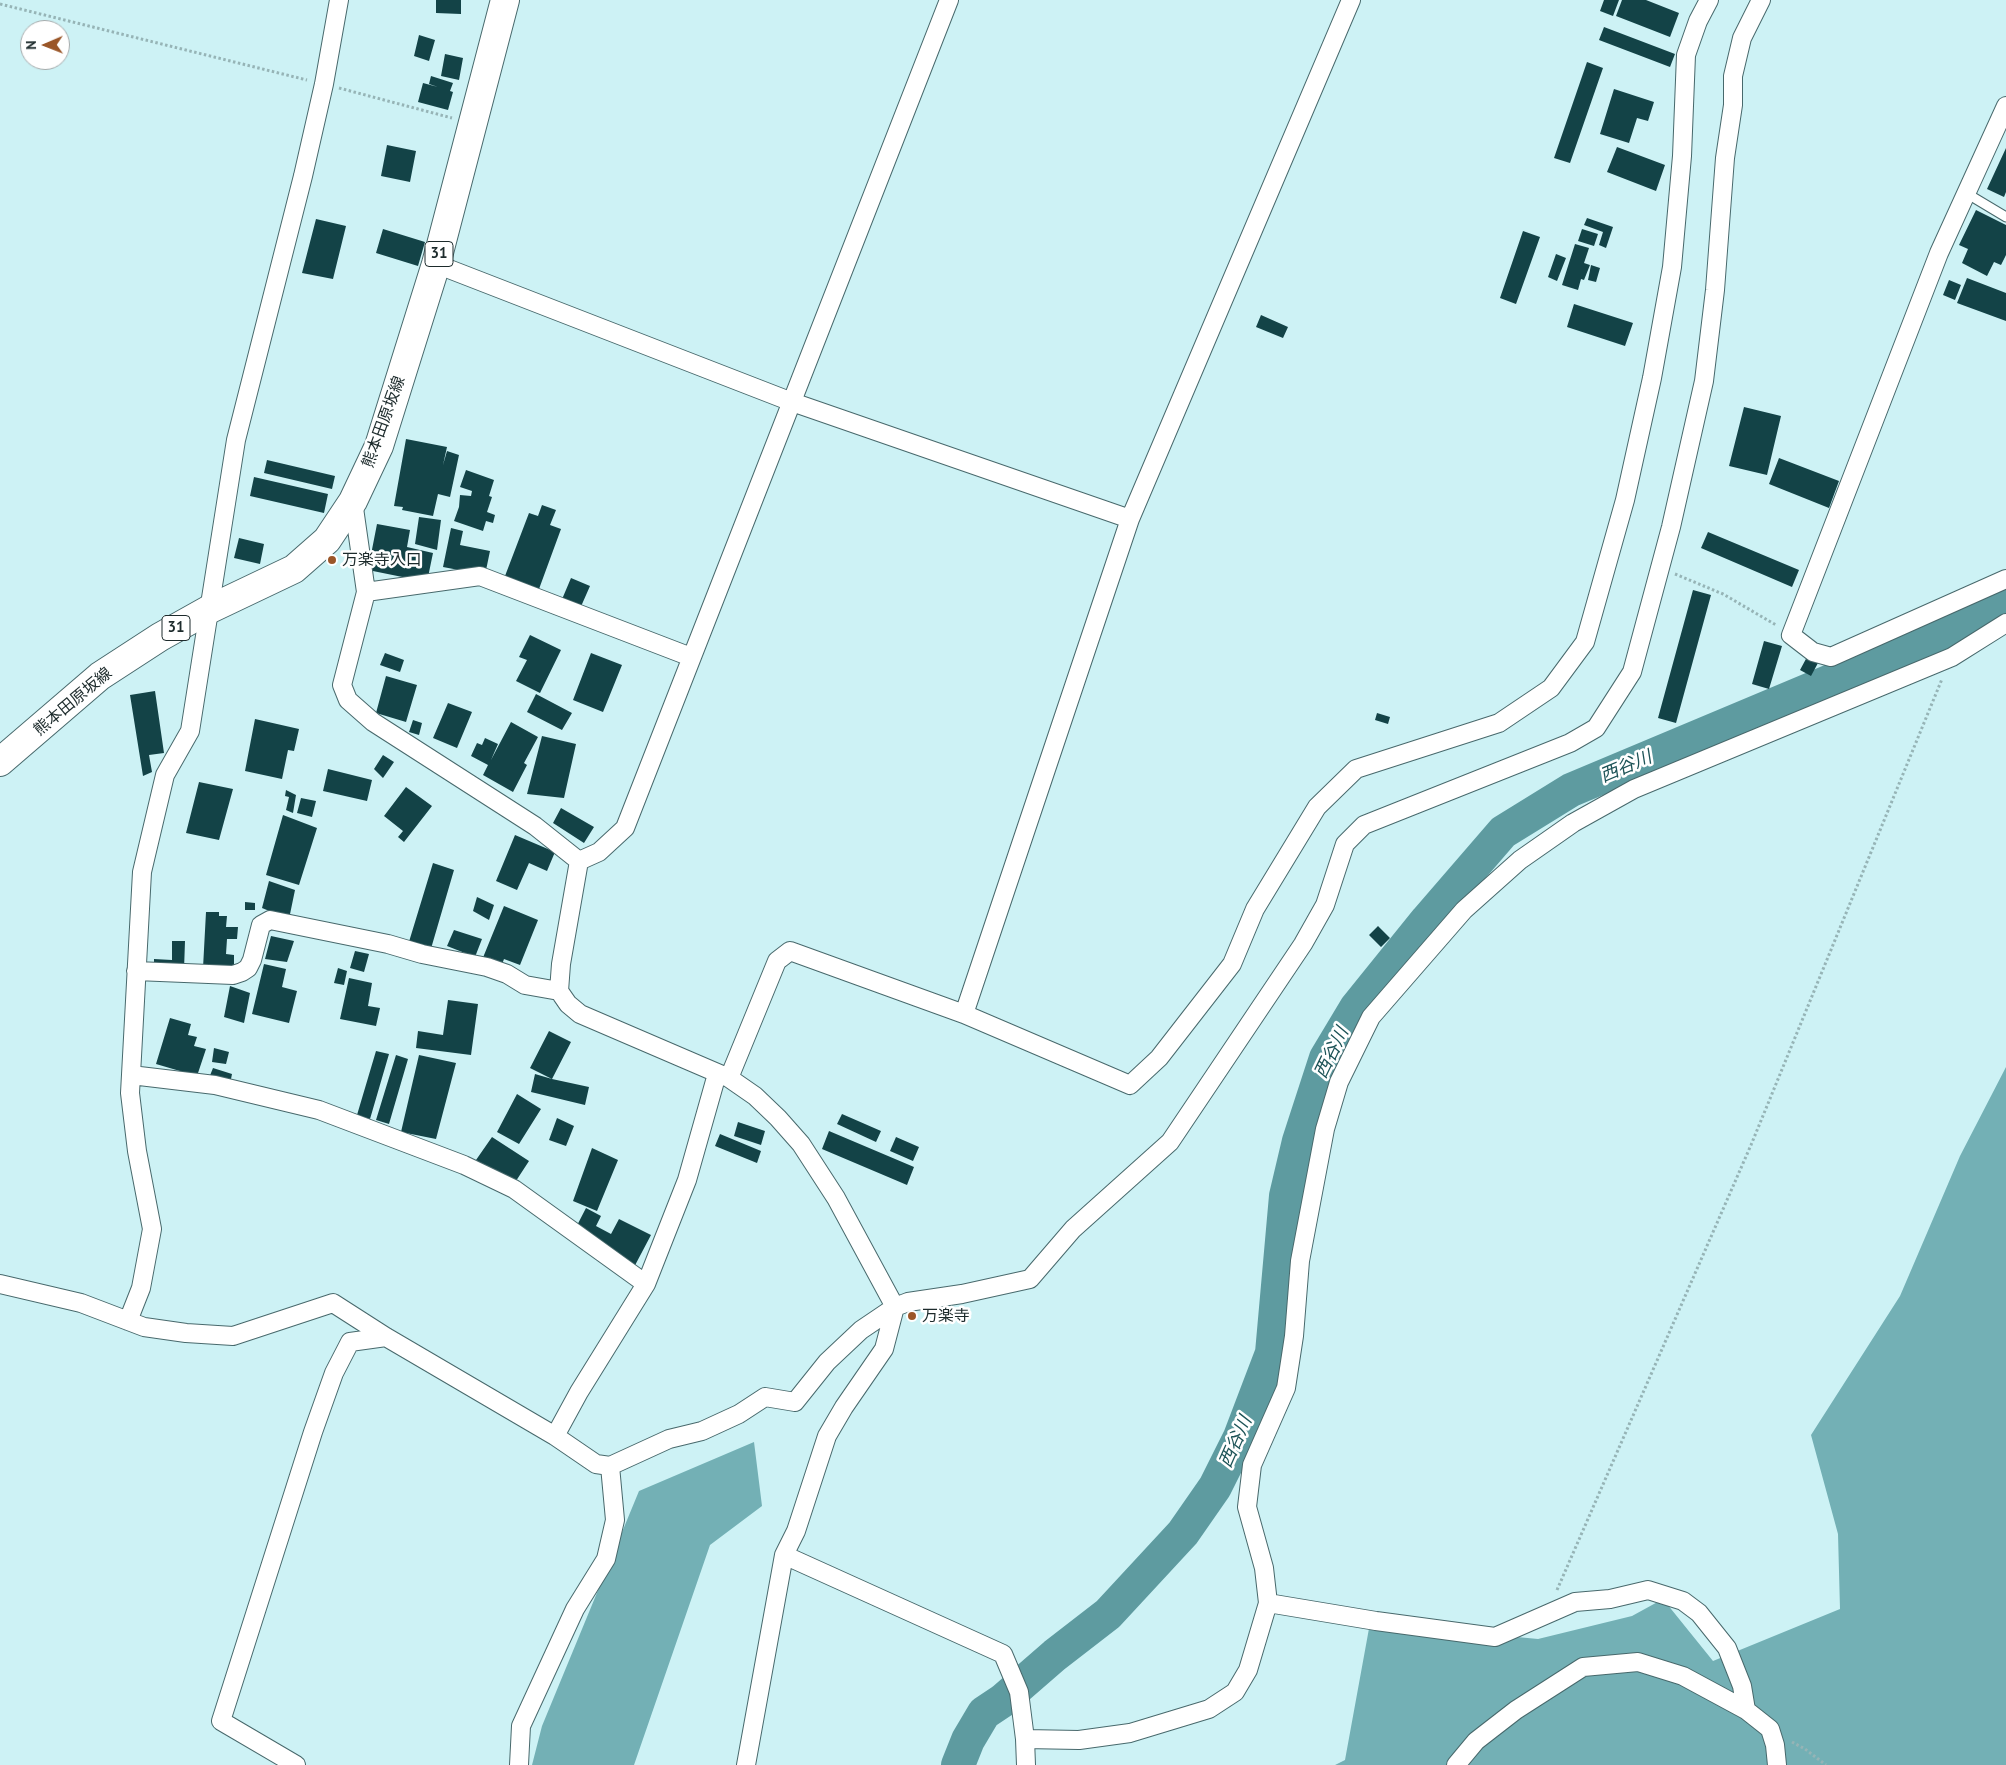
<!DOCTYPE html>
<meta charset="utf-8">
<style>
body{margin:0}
#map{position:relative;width:2006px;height:1765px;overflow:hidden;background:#cdf2f5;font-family:"PT Sans",sans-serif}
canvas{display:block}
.north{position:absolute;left:20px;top:20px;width:50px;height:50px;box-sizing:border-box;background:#fff;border:1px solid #a5aaab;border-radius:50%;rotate:269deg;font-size:14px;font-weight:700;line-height:20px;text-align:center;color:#1d2b2c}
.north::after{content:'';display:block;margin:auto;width:18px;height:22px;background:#9a5628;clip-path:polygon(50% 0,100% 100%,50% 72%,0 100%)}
</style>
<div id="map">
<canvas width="2006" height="1765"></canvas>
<div class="north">N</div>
</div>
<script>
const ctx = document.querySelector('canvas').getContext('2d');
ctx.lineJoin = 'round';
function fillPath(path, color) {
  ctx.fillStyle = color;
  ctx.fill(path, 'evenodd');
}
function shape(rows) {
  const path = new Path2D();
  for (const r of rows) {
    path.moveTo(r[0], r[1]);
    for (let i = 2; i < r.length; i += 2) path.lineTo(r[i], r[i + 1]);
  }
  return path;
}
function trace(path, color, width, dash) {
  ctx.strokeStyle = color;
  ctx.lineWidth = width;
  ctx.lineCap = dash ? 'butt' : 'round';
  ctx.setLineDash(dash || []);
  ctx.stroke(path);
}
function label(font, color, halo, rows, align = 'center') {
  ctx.font = font + ' "PT Sans","Noto Sans JP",sans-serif';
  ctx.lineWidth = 5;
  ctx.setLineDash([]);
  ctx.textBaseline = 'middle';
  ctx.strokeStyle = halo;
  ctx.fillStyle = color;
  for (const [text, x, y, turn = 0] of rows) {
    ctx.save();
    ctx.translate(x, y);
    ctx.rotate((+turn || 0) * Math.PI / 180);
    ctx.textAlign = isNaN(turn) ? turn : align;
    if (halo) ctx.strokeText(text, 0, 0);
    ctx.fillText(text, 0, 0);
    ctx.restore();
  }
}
fillPath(shape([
 [2006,1067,2006,1765,1335,1765,1345,1760,1370,1623,1538,1639,1632,1616,1663,1599,1713,1661,1840,1609,1838,1534,1811,1435,1900,1296,1960,1156],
 [754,1442,762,1506,710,1545,634,1765,532,1765,542,1726,639,1491]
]), '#73b0b5');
trace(shape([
 [958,1765,968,1740,984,1713,1002,1701,1055,1655,1108,1614,1183,1533,1215,1487,1240,1437,1272,1353,1286,1196,1299,1141,1326,1058,1356,1008,1427,920,1503,832,1571,790,1969,623,2006,596]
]), '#5e9ba0', 34);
fillPath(shape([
 [436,0,461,0,461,14,436,13],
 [1604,0,1619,0,1613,16,1600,11],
 [1622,0,1646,0,1679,13,1670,37,1616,16],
 [1604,27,1675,54,1670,67,1599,40],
 [419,35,435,40,429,61,414,56],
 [445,54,463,58,459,80,441,76],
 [1587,62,1603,68,1570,163,1554,158],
 [431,76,453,83,450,91,453,92,448,110,418,102,423,83,438,87,429,84],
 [1614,89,1654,102,1648,121,1637,118,1629,143,1600,134],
 [387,145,416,151,410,182,381,176],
 [1617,147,1665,165,1656,191,1607,172],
 [2006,148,2006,192,2004,197,1987,189],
 [1976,210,2006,225,2006,255,2001,265,1994,262,1987,276,1962,263,1968,249,1959,245],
 [1587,218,1613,227,1606,248,1599,245,1603,232,1584,225],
 [316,219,346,226,333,279,302,273],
 [383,229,425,242,418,266,376,253],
 [1582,229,1598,234,1594,246,1578,241],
 [1523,231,1540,237,1516,304,1500,298],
 [1575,244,1589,248,1584,263,1590,265,1584,280,1581,279,1578,290,1562,285],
 [1556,254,1566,258,1557,281,1548,277],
 [1591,265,1600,268,1596,282,1588,280],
 [1967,278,2006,293,2006,321,1957,303],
 [1949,280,1961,285,1955,300,1943,295],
 [1574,304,1633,323,1625,346,1567,327],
 [1261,315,1288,327,1283,338,1256,327],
 [1744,407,1781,416,1767,475,1729,466],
 [406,439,447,447,443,465,447,451,459,455,450,497,438,494,433,516,402,510,403,507,394,506],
 [1779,458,1839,481,1829,508,1769,484],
 [267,460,335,476,332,489,264,473],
 [466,470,494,480,489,496,492,497,487,512,495,515,493,523,486,521,483,531,454,521,459,507,460,495,471,496,472,491,460,487],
 [254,477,328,494,324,513,250,496],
 [542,505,556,510,550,525,561,529,539,589,505,576,529,513,538,516],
 [419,517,441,520,437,550,415,544],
 [377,524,410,530,407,547,433,553,427,582,368,570],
 [451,528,463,531,460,545,490,551,485,575,443,567],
 [1708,532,1799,570,1792,587,1701,548],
 [239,538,264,544,260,564,234,558],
 [571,578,590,586,579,611,560,604],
 [1693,590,1711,595,1676,723,1658,718],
 [530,635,561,650,540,693,516,681,527,660,519,657],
 [1764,641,1782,646,1769,689,1752,684],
 [385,653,404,660,400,672,380,665],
 [591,653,622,665,603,712,573,700],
 [1807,657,1818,663,1811,676,1800,670],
 [386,676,417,685,406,722,376,713],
 [155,691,164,753,149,755,152,772,143,776,130,695],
 [536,694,572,713,562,730,527,712],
 [448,703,472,712,457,748,433,738],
 [1377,713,1390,717,1388,724,1375,720],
 [255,719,299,729,294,751,288,750,282,779,245,771],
 [413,720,422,723,419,735,409,732],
 [511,722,538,737,524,763,527,765,513,792,483,775,488,765,471,756,477,743,482,745,485,738,498,744,491,760],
 [542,736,576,744,564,798,527,794],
 [383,755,394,762,383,778,374,769],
 [328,769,372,780,367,801,323,791],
 [199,782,233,789,219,840,186,833],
 [406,787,432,806,404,842,398,837,403,831,384,816],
 [286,790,296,795,293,813,286,810,289,797,285,796],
 [301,798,316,801,312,817,297,813],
 [561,808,594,827,584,843,553,823],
 [283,815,317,828,299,885,266,875],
 [515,835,555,852,547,871,529,863,517,890,496,881],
 [433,863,454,870,430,952,408,945],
 [269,881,295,890,289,919,262,908],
 [477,897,494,905,489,920,473,911],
 [245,902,255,903,255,910,245,910],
 [504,906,538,920,520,965,504,959,501,967,482,960],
 [206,912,219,912,219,916,227,916,226,927,238,927,237,939,227,939,226,954,234,955,234,969,203,968],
 [1378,926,1390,938,1381,947,1369,935],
 [454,930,482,939,475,957,447,946],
 [271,936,294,941,287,962,265,959],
 [172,941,185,941,184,970,154,969,154,959,172,960],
 [355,951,369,954,364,972,350,968],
 [264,964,286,969,282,987,297,991,289,1023,252,1014],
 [338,968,347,971,344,985,334,983],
 [349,978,372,983,368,1006,380,1008,376,1026,340,1019],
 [230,986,250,993,244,1023,224,1017],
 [448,1000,478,1004,471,1055,416,1048,418,1031,443,1035],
 [170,1018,191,1024,188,1035,197,1037,194,1046,206,1049,197,1076,156,1064],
 [549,1031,571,1042,552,1079,589,1087,585,1105,531,1092,535,1074,552,1079,530,1068],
 [214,1048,229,1052,226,1064,212,1062],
 [376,1051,389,1054,370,1119,357,1115],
 [396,1055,408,1059,389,1124,376,1120],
 [419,1055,456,1063,436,1139,401,1132],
 [213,1068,232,1074,230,1084,209,1078],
 [517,1094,541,1109,519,1144,497,1132],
 [842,1114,881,1131,876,1142,837,1124],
 [557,1118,574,1126,566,1146,549,1140],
 [738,1122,765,1131,761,1145,734,1136],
 [829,1131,914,1167,907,1185,822,1149],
 [720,1134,761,1151,757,1163,715,1146],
 [492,1137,529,1161,514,1184,476,1160],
 [896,1137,919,1147,913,1161,890,1151],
 [592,1148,618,1160,597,1211,573,1201],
 [586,1208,601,1216,596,1226,611,1234,619,1219,651,1235,632,1271,570,1239]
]), '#134347');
const lane = shape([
 [1966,193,2006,217]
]);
const street = shape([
 [2006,106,1939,253,1791,635,1813,652,1831,657,2006,579],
 [436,264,792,402,1130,519],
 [353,501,366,592,342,685,348,700,373,722,535,826,579,861],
 [366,592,480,576,691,657],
 [579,861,561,964,559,991,568,1004,580,1014,729,1078,755,1096,778,1118,801,1144,836,1198,895,1307,884,1349,844,1407,827,1436,796,1531,784,1555,746,1765],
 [579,861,599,852,625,828,949,0],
 [136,971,233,975,242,972,248,968,252,960,261,925,270,920,388,944,422,954,487,967,507,974,525,985,559,991],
 [964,1014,1130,519,1351,0],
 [131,1075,215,1085,319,1110,464,1165,514,1189,646,1284],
 [729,1078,777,961,790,951,964,1014,1130,1085,1159,1058,1232,964,1255,909,1317,807,1356,769,1499,723,1551,688,1585,642,1625,500,1652,378,1672,267,1682,156,1686,55,1698,21,1709,0],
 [0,1284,81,1303,144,1327,186,1333,233,1336,333,1303,386,1337,555,1436,596,1464,610,1466,669,1439,702,1431,739,1414,765,1397,795,1402,827,1362,861,1330,895,1307,908,1302,962,1294,1030,1279,1073,1229,1170,1142,1303,944,1325,905,1345,844,1364,825,1570,743,1596,728,1632,672,1671,527,1704,381,1715,290,1725,158,1733,105,1733,76,1742,38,1761,0],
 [128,1321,141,1288,152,1229,137,1151,130,1093,142,872,165,775,190,731,236,440,303,176,324,84,339,0],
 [555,1436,579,1392,646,1284,687,1180,717,1074],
 [784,1555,1003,1654,1019,1692,1025,1739,1026,1765],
 [1268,1603,1376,1621,1495,1637,1575,1602,1610,1599,1648,1590,1683,1601,1699,1613,1727,1648,1742,1686,1746,1710],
 [1025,1739,1079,1740,1130,1733,1209,1709,1235,1692,1248,1670,1268,1603,1264,1568,1247,1507,1252,1465,1286,1388,1294,1336,1300,1261,1325,1129,1339,1082,1371,1017,1464,910,1520,860,1573,823,1634,789,1952,657,2006,623],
 [296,1765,221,1721,313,1432,334,1373,350,1342,386,1337],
 [519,1765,521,1726,575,1609,606,1559,615,1520,610,1466],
 [1456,1765,1476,1741,1516,1710,1583,1667,1638,1662,1683,1676,1746,1710,1770,1729,1775,1745,1777,1765]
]);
const primary = shape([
 [0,762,100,676,160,637,210,609,294,569,327,540,353,501,379,446,436,264,505,0]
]);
trace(lane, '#48696c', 11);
trace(street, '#48696c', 20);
trace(primary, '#48696c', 30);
trace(shape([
 [0,4,307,80],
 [339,88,452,118],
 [1675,574,1723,594,1776,625],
 [1557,1590,1751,1145,1942,679],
 [1792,1742,1805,1749,1826,1765]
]), '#96b4b6', 3, [2.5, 2.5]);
trace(lane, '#fff', 9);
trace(street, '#fff', 18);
trace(primary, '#fff', 28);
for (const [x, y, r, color] of [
 [332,560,5,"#9a5628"],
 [912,1316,5,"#9a5628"]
]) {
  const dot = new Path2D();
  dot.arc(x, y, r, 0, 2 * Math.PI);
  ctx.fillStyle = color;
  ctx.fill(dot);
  trace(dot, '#fff', 2);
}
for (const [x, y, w] of [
 [439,254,28],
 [176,628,28]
]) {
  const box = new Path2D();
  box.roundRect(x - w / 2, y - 12.5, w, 25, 4);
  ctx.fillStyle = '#fff';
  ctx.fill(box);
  trace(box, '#1d2b2c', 1);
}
label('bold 15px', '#1d2b2c', null, [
 ["31",439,254],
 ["31",176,628]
]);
label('16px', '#1d2b2c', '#fff', [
 ["熊本田原坂線",384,422,-70],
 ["熊本田原坂線",73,702,-40]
]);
label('16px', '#1d2b2c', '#fff', [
 ["万楽寺入口",342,560],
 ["万楽寺",922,1316]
], 'left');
label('italic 18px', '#1d5357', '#fff', [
 ["西谷川",1626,767,-23],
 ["西谷川",1332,1053,-64],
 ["西谷川",1236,1442,-66]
]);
</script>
